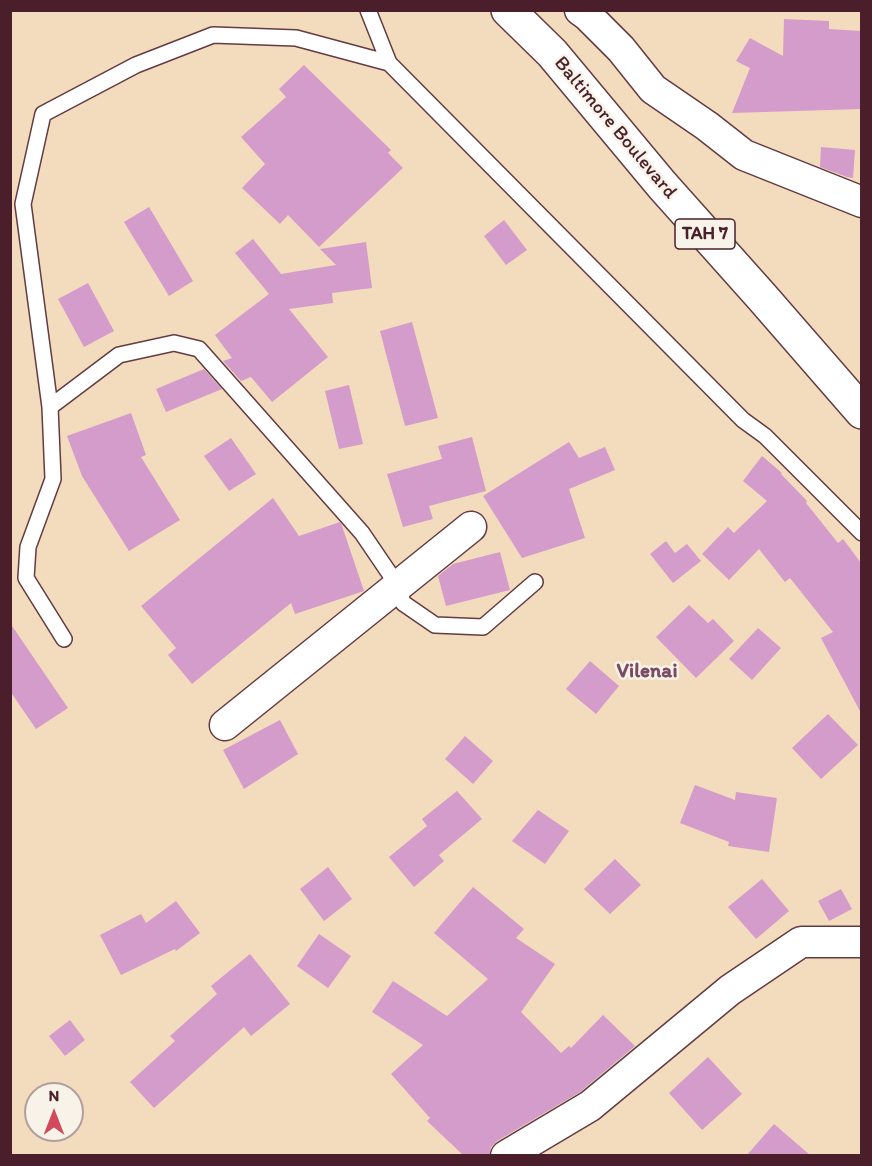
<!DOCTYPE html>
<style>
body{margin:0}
#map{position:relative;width:872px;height:1166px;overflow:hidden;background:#f3dbbe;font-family:Itim,sans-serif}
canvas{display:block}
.frame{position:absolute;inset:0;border:12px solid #4a1f2b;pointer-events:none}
.north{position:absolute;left:24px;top:1082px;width:60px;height:60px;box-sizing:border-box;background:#f7f3e8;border:2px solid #b29e9c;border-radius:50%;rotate:0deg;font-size:16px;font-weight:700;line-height:24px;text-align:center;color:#4a1f2b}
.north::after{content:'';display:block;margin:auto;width:21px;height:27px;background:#d1495b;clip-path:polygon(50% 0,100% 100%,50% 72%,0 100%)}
</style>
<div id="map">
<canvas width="872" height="1166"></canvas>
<div class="frame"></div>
<div class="north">N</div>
</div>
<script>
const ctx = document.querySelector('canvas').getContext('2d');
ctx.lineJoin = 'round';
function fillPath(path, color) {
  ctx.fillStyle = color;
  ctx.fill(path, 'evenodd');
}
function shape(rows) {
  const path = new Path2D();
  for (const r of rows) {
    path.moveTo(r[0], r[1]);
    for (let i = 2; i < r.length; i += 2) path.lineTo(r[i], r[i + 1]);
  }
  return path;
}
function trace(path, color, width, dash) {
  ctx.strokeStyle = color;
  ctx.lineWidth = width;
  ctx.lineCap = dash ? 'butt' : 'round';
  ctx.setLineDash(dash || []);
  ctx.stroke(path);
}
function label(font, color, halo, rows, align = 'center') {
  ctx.font = font + ' Itim,sans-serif';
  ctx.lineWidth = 5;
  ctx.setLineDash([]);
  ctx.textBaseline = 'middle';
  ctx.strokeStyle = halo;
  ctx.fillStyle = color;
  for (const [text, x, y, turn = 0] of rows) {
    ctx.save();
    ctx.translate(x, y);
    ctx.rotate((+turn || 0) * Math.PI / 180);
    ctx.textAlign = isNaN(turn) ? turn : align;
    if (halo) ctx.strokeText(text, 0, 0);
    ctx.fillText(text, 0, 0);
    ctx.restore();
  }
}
fillPath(shape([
 [784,19,829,21,829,29,861,31,861,109,732,113,750,68,736,61,750,38,783,56],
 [304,65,391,150,388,153,403,168,319,247,288,215,280,224,242,188,265,164,241,137,286,97,279,89],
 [821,147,855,150,853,178,847,177,820,167],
 [149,207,193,281,169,296,124,222],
 [504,220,527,250,506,265,484,236],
 [253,239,281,274,336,265,320,249,366,242,372,288,332,293,333,303,289,309,328,357,272,402,251,377,241,381,223,361,232,358,215,335,269,294,235,253],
 [88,283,114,331,84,347,58,299],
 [412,322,438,418,405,426,380,331],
 [204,369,222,389,166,412,156,389],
 [349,385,363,444,339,449,325,391],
 [131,413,146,455,141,457,180,520,129,551,82,476,67,436],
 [472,437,486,491,429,506,433,519,403,527,387,474,442,459,438,446],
 [231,438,256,474,229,491,204,456],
 [569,442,579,458,605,447,615,470,569,489,585,538,522,558,483,496],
 [762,456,782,473,781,474,807,501,806,503,838,543,843,539,861,563,861,713,821,638,833,632,790,578,785,582,759,549,729,580,702,554,728,527,734,533,767,501,743,481],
 [273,498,299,536,340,522,342,526,364,591,295,614,291,603,192,684,168,655,176,648,141,606],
 [666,541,675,553,687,544,701,561,673,583,650,554],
 [500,552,510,590,446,606,438,576,453,564],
 [689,605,708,623,713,619,734,641,696,678,656,637],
 [10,623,68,708,36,729,10,691],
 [758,628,781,648,752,680,729,659],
 [590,661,619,686,596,714,566,689],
 [828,714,858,745,821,779,792,748],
 [280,720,298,754,244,789,223,750],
 [465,736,493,761,473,784,445,759],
 [695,785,735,800,736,792,777,798,769,852,728,846,729,842,680,823],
 [457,791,482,819,439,855,444,861,414,887,389,857,427,826,422,819],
 [538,810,569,831,545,864,512,841],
 [615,859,641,885,610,914,584,889],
 [328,867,352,899,324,921,300,889],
 [762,879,789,911,756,939,728,907],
 [473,887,524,929,516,938,555,964,521,1012,561,1053,569,1046,571,1048,603,1015,635,1046,580,1092,497,1141,491,1147,489,1155,463,1155,427,1121,430,1118,391,1074,423,1045,372,1012,393,981,447,1016,488,979,434,933],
 [841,889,852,909,829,921,818,901],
 [176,901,200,933,176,951,175,949,121,975,100,935,141,914,146,923],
 [319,934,351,956,328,988,297,966],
 [250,954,290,1004,251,1036,244,1027,154,1108,130,1082,175,1041,170,1036,217,994,211,986],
 [70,1020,85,1040,65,1056,49,1036],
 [708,1057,742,1094,702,1130,669,1093],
 [774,1124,810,1155,747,1155]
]), '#d49cca');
const service = shape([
 [368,10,389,63,743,420,765,436,862,533],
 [50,407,119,355,174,343,199,349,362,533,398,586,403,603,435,625,483,627,535,582],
 [64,639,26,578,28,547,53,479,50,407,23,204,43,114,136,65,213,35,296,38,389,63]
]);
const minor = shape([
 [580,10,587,15,621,49,653,89,707,126,744,155,862,202],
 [225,725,471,527],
 [506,1156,590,1106,730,990,801,942,862,942]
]);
const trunk = shape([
 [508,10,552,53,662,185,762,297,862,412]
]);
trace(service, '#633b41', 18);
trace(minor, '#633b41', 33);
trace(trunk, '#633b41', 36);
trace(service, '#fff', 15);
trace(minor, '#fff', 30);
trace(trunk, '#fff', 33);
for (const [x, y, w] of [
 [705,234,60]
]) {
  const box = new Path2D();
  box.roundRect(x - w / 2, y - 15, w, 30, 4.5);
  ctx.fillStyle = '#f7f3e8';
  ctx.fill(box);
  trace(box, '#4a1f2b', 1.5);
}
label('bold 18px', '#4a1f2b', null, [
 ["TAH 7",705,234]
]);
label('20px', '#4a1f2b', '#f7f3e8', [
 ["Baltimore Boulevard",615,128,50]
]);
label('bold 21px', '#7a4b63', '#f7f3e8', [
 ["Vilenai",647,672]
]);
</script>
